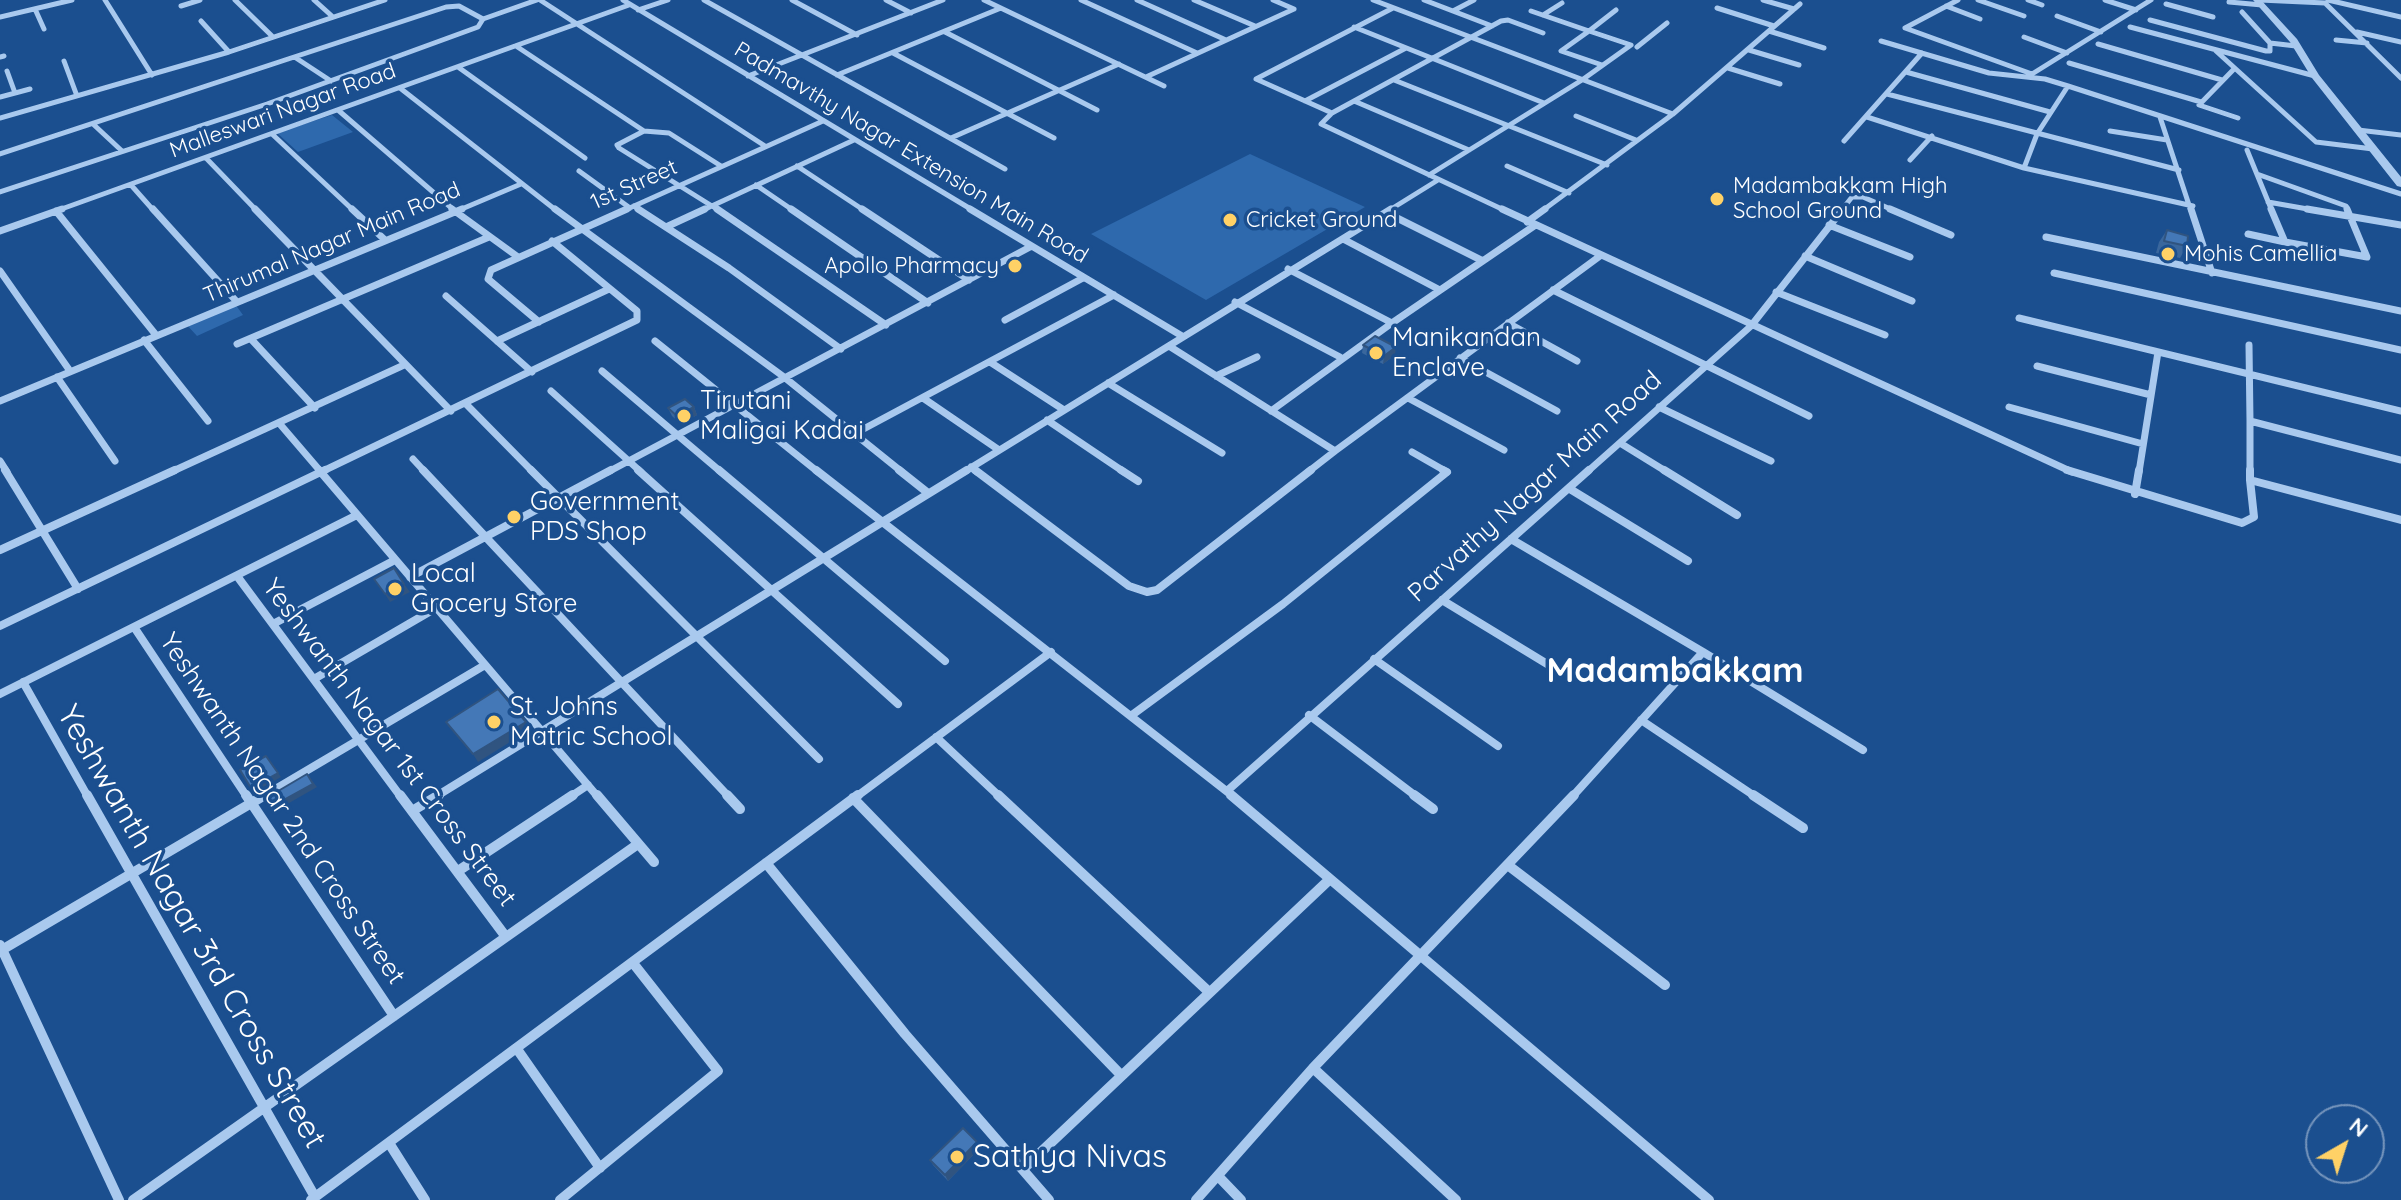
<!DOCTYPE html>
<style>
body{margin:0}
#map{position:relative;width:2401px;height:1200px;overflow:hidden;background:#1b4f8f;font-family:Quicksand,sans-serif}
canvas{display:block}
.north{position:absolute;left:2305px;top:1104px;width:80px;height:80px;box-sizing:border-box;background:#1b4f8f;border:2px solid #7695bc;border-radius:50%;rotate:39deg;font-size:22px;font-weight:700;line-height:32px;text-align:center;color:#fff}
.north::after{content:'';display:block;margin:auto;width:28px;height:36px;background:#ffd166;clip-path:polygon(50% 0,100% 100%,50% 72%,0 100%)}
</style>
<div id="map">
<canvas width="2401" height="1200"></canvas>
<div class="north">N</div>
</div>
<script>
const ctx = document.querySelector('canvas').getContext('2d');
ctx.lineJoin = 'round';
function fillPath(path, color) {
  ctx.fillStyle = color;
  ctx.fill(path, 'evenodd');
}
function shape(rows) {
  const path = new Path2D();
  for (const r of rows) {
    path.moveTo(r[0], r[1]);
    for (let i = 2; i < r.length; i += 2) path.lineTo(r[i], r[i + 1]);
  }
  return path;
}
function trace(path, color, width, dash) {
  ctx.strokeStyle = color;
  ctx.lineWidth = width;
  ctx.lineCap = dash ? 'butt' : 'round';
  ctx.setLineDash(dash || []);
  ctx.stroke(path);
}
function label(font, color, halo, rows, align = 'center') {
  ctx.font = font + ' Quicksand,sans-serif';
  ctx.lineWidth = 7;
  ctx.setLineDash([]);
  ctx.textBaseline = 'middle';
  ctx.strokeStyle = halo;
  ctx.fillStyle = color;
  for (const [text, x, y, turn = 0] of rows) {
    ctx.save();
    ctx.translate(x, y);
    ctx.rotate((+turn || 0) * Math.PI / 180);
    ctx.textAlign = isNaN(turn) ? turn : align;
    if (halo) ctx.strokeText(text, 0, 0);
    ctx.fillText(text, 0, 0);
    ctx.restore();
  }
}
fillPath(shape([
 [332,115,353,132,298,152,277,133],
 [1250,154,1365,207,1206,300,1091,234],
 [235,304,243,315,197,336,186,324]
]), '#2e69ad');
trace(shape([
 [105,0,152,75],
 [235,0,273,37],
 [314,0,333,17],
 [540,0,765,146],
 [623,0,974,211],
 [704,0,1005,169],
 [792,0,857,35],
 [886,0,911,13],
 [984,0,1164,86],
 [1081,0,1197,53],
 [1137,0,1226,40],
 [1194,0,1255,26],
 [1273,0,1294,9],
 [1373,0,1673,114],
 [1424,0,1492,26],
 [1763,0,1794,9],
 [1958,0,1905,28,2032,74,2151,0],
 [1978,0,2024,16],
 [2028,0,2042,5],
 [2105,0,2136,10],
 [2260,0,2325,3,2401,78],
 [2328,0,2401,17],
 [2229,2,2262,5],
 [2166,4,2213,17],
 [181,6,200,0],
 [1946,6,1980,19],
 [1717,8,1774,26],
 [35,9,44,29],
 [638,10,668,0],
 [1453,11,1474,0],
 [1531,11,1589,31,1616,10],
 [2242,12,2270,43],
 [1543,15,1562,3],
 [2057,16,2101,32],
 [0,17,72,0],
 [2150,20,2266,51,2270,51,2270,43,2296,46],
 [201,21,229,52],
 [1354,27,1544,103],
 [2130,27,2315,76],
 [1769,31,1824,48],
 [945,32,1097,110],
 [2357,32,2401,42],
 [2024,37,2067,53],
 [2336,40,2367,43],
 [1881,41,1989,73,2045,79,2068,86,2037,134,2024,168],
 [2098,44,2222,80],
 [516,46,644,131,617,145,619,148,720,211],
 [1637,47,1667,23],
 [1749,50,1799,65],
 [2216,51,2316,142,2373,149],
 [893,53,1054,138],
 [0,57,4,56],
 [296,58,331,81],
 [64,61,77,96],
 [2069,63,2201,102],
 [458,67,585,158],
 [1728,68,1780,84],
 [2234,69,2199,105,2238,118],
 [7,71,15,93],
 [1906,72,2050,112],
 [837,75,1001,8],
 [748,76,943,0],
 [1146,77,1294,9],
 [1394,80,1607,165],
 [2068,86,2401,194],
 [400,88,557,211],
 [1887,94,2179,170],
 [0,97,30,89],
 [1305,101,1406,48],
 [1354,101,1469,150],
 [338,110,455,211],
 [1332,113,1256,79,1393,8],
 [1576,116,1636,140],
 [1867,117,2024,168,2193,206],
 [2160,117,2191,211],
 [0,118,229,52,385,0],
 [93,124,122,151],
 [2358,130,2401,135],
 [644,131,669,133,721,166],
 [2110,131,2167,140],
 [272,134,354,211],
 [951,138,1119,64],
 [1844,141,1922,53],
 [2247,150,2272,211],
 [0,154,446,7,459,6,483,19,537,0],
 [206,158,257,211],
 [1910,160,1932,136],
 [797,166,865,211],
 [1507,166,1569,193],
 [579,171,630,208],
 [2257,174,2346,206,2348,211],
 [1429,175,1582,80,1631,45,1589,31,1561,51,1602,65],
 [131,185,154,211],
 [756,185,794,211],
 [0,192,267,104,478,27,483,19],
 [2268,202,2319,211],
 [634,206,641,211],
 [56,211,629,5],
 [457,211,521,184],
 [623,211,823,121],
 [701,211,854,140],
 [1388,211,1438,180],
 [1506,211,1321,124,1332,113,1501,21,1508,20,1543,33],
 [1542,211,1673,114,1800,4],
 [1841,211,1852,197,1863,197,1895,211]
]), '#a9c9ee', 5);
trace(shape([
 [153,209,237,302],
 [255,209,451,411],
 [352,209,385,240],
 [452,209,518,257],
 [555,209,784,377,902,472],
 [638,209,729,268,841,349],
 [717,209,886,325],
 [791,209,928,303],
 [862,209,969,280],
 [970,209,1182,336],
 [1502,209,2072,472],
 [1890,209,1951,235],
 [2191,209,2212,273],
 [2271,209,2285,242,2367,257,2347,209],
 [2307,209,2401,225],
 [56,211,156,335],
 [1387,213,1483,261],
 [1527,222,1545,209],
 [1829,225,1910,257],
 [666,227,705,209],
 [0,231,62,209],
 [2248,234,2285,242],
 [2046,237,2401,311],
 [1343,239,1440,290],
 [1805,256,1912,301],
 [1288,269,1392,323,1534,226],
 [0,271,70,371],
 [2054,273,2401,350],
 [1553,290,1809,416],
 [1776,292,1885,335],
 [446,296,532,372],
 [1235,302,1340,357],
 [2019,318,2401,411],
 [1005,320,1083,278],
 [539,322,488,279,491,270,627,209],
 [1508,323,1577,361],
 [251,339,315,408],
 [144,340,208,421],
 [497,341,609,289],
 [655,341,818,472],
 [237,344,489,237],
 [2249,345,2250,421],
 [1169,346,1335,451,1600,256],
 [1460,358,1557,411],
 [990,362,1064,410],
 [2037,366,2151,395],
 [602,371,721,472],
 [1216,376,1257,357],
 [57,377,115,461],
 [1108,383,1222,453],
 [551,391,641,472],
 [923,398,999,450],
 [1408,398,1504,450],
 [0,401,462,209],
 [466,404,533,472],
 [1659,407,1771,461],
 [2009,407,2143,444],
 [1271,411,1392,323],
 [1047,420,1124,472],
 [279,423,321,472],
 [856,433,1114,295],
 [1620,443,1667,472],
 [1412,452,1447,472],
 [413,459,425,472],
 [0,461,7,472],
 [971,467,977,472],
 [171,472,404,365],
 [321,472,637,320,637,311,552,241],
 [608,472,1030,247],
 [964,472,1391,209],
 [1308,472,1335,451],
 [1587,472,1751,326,1843,209],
 [2139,472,2158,352],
 [2250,472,2250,421,2401,460]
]), '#a9c9ee', 7);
trace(shape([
 [5,470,78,589],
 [319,470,598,797],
 [423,470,729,797],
 [531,470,819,759],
 [638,470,898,704],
 [719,470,945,661],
 [816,470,1234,797],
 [899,470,928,493],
 [975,470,1129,586,1147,592,1157,590,1311,470],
 [1121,470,1138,481],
 [1664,470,1737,515],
 [2067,470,2242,523,2254,517,2250,480,2401,520],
 [2250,470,2250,480],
 [1570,489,1688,561],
 [2135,494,2139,470],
 [1511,539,1703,652,1572,797],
 [0,550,175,470],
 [237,576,401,797],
 [410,577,611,470],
 [1442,600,1557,670],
 [273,624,395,560],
 [0,626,325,470],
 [134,627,247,797],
 [1703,652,1863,750],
 [1374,659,1498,746],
 [314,679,436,608],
 [23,682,88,797],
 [0,694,357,515],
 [1132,715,1283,604,1447,472,1443,470],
 [1309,715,1417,797],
 [1641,720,1756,797],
 [936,737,1000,797],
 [1227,791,1589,470],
 [262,797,485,665],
 [435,797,967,470],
 [570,797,588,785],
 [856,797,1051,652]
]), '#a9c9ee', 8);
trace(shape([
 [87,795,315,1197],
 [246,795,394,1016],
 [400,795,506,937],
 [597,795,654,862],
 [727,795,740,809],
 [998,795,1209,992],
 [1231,795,1709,1200],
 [1414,795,1433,809],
 [1753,795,1803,828],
 [853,798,1120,1074],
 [412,811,439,795],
 [766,863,905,1034,1049,1200],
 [1509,866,1665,985],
 [458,871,573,795],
 [0,945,119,1200],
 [0,951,265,795],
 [517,1049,600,1168],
 [1313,1068,1456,1200],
 [389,1143,425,1200],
 [1023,1169,1330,879],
 [1218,1176,1241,1200],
 [133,1200,638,844],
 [311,1200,858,795],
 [560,1200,718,1071,633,963],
 [1196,1200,1313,1068,1574,795]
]), '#a9c9ee', 10);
fillPath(shape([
 [2253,0,2261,0,2297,39,2319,75,2401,177,2401,187,2397,186,2312,78,2290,42,2253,0]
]), '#a9c9ee');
fillPath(shape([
 [2167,230,2187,246,2180,258,2156,253,2159,242],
 [1363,345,1395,355,1383,364,1362,353],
 [694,407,697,415,681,424,672,416,668,408],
 [977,1142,980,1148,948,1181,933,1165,930,1160]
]), '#3a679d');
fillPath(shape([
 [1396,347,1395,355,1383,364,1384,356],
 [694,407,697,415,681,424,677,416],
 [404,584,410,592,390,602,385,594],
 [526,722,531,729,478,762,473,754],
 [266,756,281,777,255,792,251,788],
 [307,774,317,787,277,810,273,806],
 [977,1142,980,1148,948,1181,945,1175]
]), '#305480');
const building = shape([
 [2167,230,2188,236,2187,246,2164,241,2167,230],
 [1375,336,1396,347,1384,356,1363,345,1375,336],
 [685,399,694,407,677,416,668,408,685,399],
 [394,568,404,584,385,594,374,579,394,568],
 [498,689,526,722,473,754,446,722,498,689],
 [266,756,278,773,251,788,240,770,266,756],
 [307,774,313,784,273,806,268,797,307,774],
 [963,1128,977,1142,945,1175,930,1160,963,1128]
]);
fillPath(building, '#4478b7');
trace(building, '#305480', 2);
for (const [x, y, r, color] of [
 [1717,199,8,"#ffd166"],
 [1230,220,8,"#ffd166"],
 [2168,254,8,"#ffd166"],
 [1015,266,8,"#ffd166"],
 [1376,353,8,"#ffd166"],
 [684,416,8,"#ffd166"],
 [514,517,8,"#ffd166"],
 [395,589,8,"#ffd166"],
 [494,722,8,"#ffd166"],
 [957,1157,8,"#ffd166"]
]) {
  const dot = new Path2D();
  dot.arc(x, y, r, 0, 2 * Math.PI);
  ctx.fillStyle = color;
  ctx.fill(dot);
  trace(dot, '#1b4f8f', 3);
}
label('22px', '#fff', '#1b4f8f', [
 ["Malleswari Nagar Road",283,111,-20],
 ["Padmavthy Nagar Extension Main Road",911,153,31],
 ["1st Street",634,185,-24],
 ["Thirumal Nagar Main Road",332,243,-23]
]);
label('22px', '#fff', '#1b4f8f', [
 ["Madambakkam High",1733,186],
 ["School Ground",1733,211],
 ["Cricket Ground",1246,220],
 ["Mohis Camellia",2184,254],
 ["Apollo Pharmacy",999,266,"right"]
], 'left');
label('26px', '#fff', '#1b4f8f', [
 ["Manikandan",1392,338],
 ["Enclave",1392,368],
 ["Tirutani",700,401],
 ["Maligai Kadai",700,431],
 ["Government",530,502],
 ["PDS Shop",530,532],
 ["Local",411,574],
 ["Grocery Store",411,604],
 ["St. Johns",510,707],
 ["Matric School",510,737]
], 'left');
label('26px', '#fff', '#1b4f8f', [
 ["Parvathy Nagar Main Road",1535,487,-42],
 ["Yeshwanth Nagar 1st Cross Street",389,743,53],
 ["Yeshwanth Nagar 2nd Cross Street",282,809,56]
]);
label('32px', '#fff', '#1b4f8f', [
 ["Yeshwanth Nagar 3rd Cross Street",191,927,60]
]);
label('32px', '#fff', '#1b4f8f', [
 ["Sathya Nivas",973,1157]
], 'left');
label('bold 34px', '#fff', '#1b4f8f', [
 ["Madambakkam",1675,672]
]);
</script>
